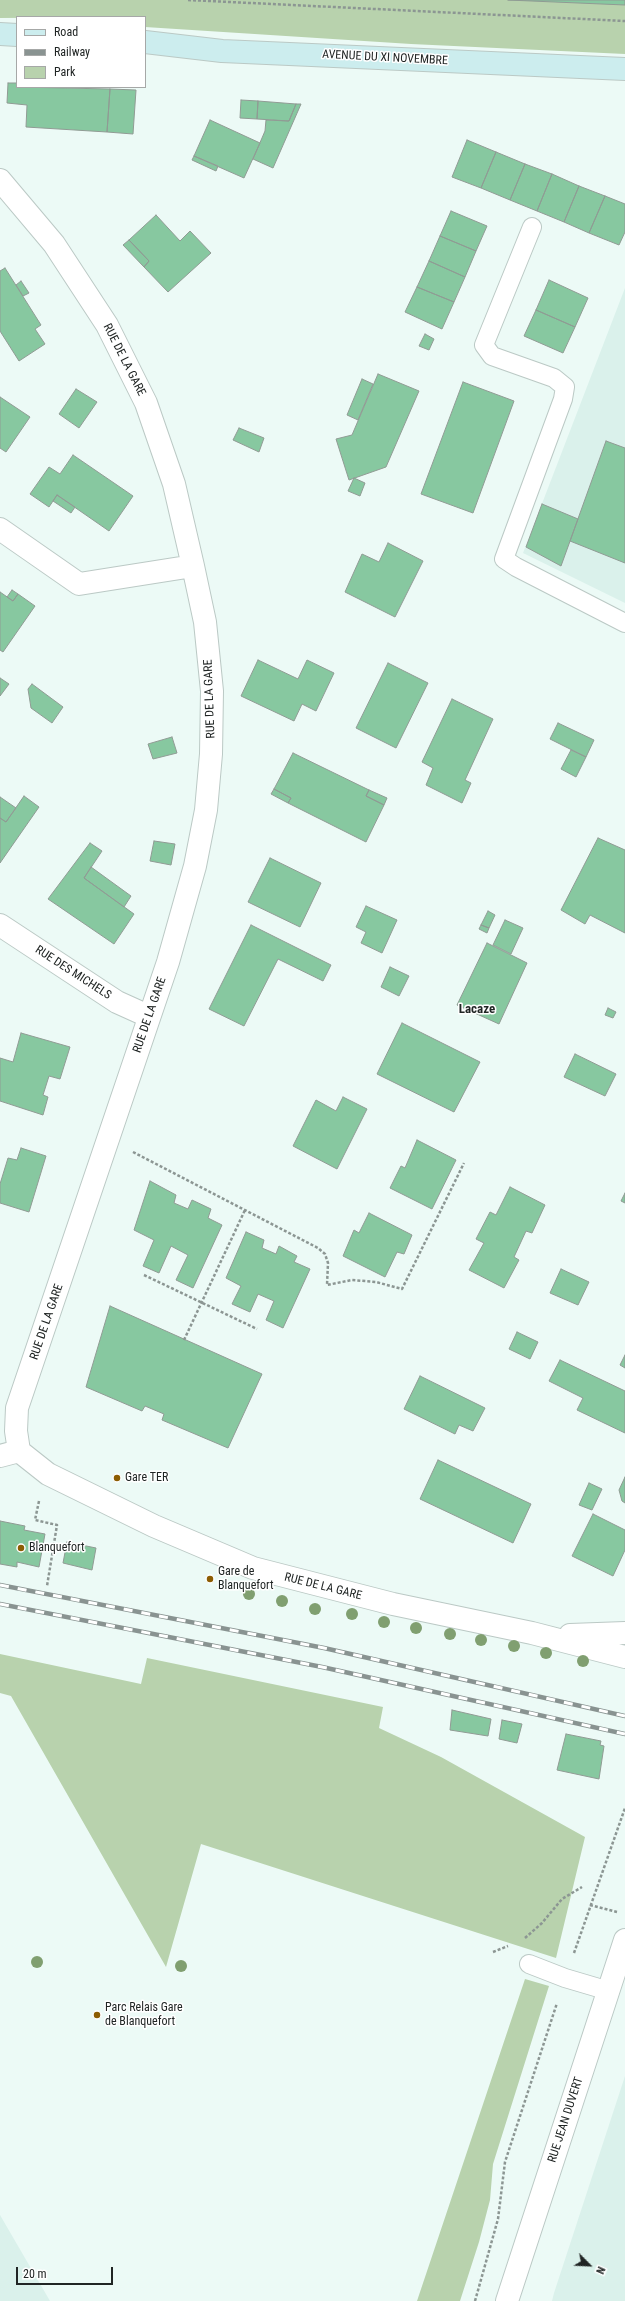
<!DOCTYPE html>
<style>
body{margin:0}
#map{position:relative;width:625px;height:2301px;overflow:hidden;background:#ecfaf6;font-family:"Roboto Condensed",sans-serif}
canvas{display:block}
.legend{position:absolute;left:16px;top:16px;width:130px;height:72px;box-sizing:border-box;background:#fff;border:1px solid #a6a8a7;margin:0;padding:5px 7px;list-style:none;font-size:12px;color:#202524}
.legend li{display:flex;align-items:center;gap:8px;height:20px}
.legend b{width:20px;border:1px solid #a6a8a7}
.north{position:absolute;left:569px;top:2245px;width:40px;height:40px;-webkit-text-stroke:3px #fff;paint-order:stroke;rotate:114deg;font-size:11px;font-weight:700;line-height:16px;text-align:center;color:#202524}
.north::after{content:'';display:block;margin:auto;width:14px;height:18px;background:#202524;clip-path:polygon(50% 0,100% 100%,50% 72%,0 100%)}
.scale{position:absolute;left:16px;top:2267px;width:97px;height:18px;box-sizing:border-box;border:2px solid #202524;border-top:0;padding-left:5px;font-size:12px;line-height:14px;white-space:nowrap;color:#202524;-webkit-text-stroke:3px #fff;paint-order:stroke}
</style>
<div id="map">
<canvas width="625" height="2301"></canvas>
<ul class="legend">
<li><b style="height:5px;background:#ccedee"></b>Road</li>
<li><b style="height:5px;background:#899391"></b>Railway</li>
<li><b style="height:11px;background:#b8d2ad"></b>Park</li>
</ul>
<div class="north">N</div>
<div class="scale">20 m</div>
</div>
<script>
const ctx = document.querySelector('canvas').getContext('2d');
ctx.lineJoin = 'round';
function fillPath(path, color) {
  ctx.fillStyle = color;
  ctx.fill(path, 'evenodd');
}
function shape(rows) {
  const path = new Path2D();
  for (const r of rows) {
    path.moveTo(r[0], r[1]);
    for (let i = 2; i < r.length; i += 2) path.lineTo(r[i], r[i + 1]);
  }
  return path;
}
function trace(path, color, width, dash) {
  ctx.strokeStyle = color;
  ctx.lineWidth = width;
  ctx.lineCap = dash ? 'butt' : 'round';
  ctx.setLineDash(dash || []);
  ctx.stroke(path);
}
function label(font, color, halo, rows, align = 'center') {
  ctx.font = font + ' "Roboto Condensed",sans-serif';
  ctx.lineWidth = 3;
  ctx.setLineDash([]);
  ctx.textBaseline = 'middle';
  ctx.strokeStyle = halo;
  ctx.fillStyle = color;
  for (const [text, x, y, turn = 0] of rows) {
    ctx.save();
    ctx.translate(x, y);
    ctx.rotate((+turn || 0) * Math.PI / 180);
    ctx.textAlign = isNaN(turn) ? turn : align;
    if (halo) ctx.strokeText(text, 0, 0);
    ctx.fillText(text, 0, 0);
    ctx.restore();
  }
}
fillPath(shape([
 [625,288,625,603,523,553],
 [625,2076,625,2301,552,2301,554,2293],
 [0,2215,50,2301,0,2301]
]), '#daf1eb');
fillPath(shape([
 [0,0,625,0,625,54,411,44,145,27,145,17,0,18],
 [0,1654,141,1684,147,1658,383,1707,379,1728,441,1757,585,1837,556,1958,201,1844,166,1967,11,1696,0,1693],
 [525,1979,549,1986,493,2164,490,2200,479,2242,460,2301,417,2301]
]), '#b8d2ad');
const building = shape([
 [508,0,625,0,625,5,508,0],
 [8,83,17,83,17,87,110,89,107,132,26,127,27,105,7,103,8,83],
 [110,89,136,90,133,134,107,132,110,89],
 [241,100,258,101,257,119,240,118,241,100],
 [258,101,296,104,289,121,257,119,258,101],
 [296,104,301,104,273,168,253,159,265,131,266,120,289,121,296,104],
 [210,120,260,143,244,178,194,156,210,120],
 [467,140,496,152,481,188,452,177,467,140],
 [496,152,525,164,510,200,481,188,496,152],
 [194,156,218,166,216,171,192,160,194,156],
 [525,164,552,174,537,211,510,200,525,164],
 [552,174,579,186,564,222,537,211,552,174],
 [579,186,605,196,589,233,564,222,579,186],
 [605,196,625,204,625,232,619,245,589,233,605,196],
 [451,211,487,226,476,251,440,236,451,211],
 [156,215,180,241,190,231,211,253,168,292,144,267,149,261,129,240,156,215],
 [440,236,476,251,465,277,429,261,440,236],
 [129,240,149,261,144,267,123,245,129,240],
 [429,261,465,277,454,302,417,287,429,261],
 [5,268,41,325,35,329,45,344,19,361,0,331,0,271,5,268],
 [549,280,588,298,575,327,536,310,549,280],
 [21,281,29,293,23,296,16,285,21,281],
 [417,287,454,302,442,329,405,312,417,287],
 [536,310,575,327,563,353,524,336,536,310],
 [425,334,434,339,429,350,419,346,425,334],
 [378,374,419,391,386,467,349,480,336,439,352,435,378,374],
 [362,379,373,384,358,420,347,415,362,379],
 [463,382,514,401,473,513,421,494,463,382],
 [76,389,97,402,79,428,59,414,76,389],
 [0,397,30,417,6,452,0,448,0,397],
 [239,428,264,438,259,452,233,440,239,428],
 [606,441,625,448,625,563,570,541,606,441],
 [73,455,133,496,109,531,57,495,49,507,30,494,49,467,60,474,73,455],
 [354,478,365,483,360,496,348,491,354,478],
 [57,495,75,507,71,513,53,501,57,495],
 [542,504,578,519,561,566,526,547,542,504],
 [388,543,423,561,395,617,345,592,362,554,379,562,388,543],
 [12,590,18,594,13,601,7,597,12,590],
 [0,592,13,601,18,594,35,606,3,652,0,650,0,592],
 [258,660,298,679,307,660,334,673,316,711,302,704,294,721,241,696,258,660],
 [388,663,428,683,396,748,356,728,388,663],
 [0,678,9,684,0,696,0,678],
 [32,684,63,707,52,723,31,708,28,689,32,684],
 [452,699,493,719,465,780,471,783,462,803,426,785,433,768,422,762,452,699],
 [558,723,594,740,586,757,550,739,558,723],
 [172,737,177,753,153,759,148,744,172,737],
 [571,750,586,757,576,777,561,769,571,750],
 [293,753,369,790,366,796,384,805,366,842,288,803,291,798,274,789,293,753],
 [274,789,291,798,288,803,271,794,274,789],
 [369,790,387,798,384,805,366,796,369,790],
 [24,796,39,807,0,863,0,818,6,822,24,796],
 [0,797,16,808,6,822,0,818,0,797],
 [598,838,625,850,625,933,590,915,585,924,561,910,598,838],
 [154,841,175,844,171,865,150,861,154,841],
 [90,843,102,851,84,878,134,914,114,944,48,899,90,843],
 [270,858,321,883,300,927,248,902,270,858],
 [91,867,131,896,124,907,84,878,91,867],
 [366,906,397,920,382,953,361,943,366,932,356,927,366,906],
 [488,911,495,915,489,928,481,925,488,911],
 [505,920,523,928,511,954,493,945,505,920],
 [251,925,331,965,323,981,278,959,244,1026,209,1009,251,925],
 [481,925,489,928,487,933,479,929,481,925],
 [487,943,527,963,499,1024,457,1005,487,943],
 [390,967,409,976,399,996,381,987,390,967],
 [608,1008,616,1012,613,1018,605,1015,608,1008],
 [402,1023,480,1062,454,1112,377,1074,402,1023],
 [21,1033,70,1047,60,1079,49,1076,43,1095,48,1097,43,1115,0,1101,0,1058,13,1062,21,1033],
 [575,1054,616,1074,605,1096,564,1077,575,1054],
 [343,1097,367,1109,337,1169,293,1146,316,1100,336,1111,343,1097],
 [417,1140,456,1160,432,1209,390,1188,401,1166,405,1168,417,1140],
 [21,1148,46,1156,29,1212,0,1203,0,1184,8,1158,17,1160,21,1148],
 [150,1181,176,1195,174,1203,188,1209,192,1200,211,1209,208,1218,222,1225,193,1288,176,1280,188,1255,171,1246,159,1273,143,1266,154,1240,134,1230,150,1181],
 [510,1187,545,1205,532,1233,526,1231,514,1257,519,1260,504,1288,469,1270,484,1243,476,1239,490,1212,496,1215,510,1187],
 [625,1193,625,1203,621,1201,625,1193],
 [369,1213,412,1235,404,1254,397,1252,385,1277,343,1256,354,1230,359,1233,369,1213],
 [246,1232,264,1240,262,1248,276,1254,279,1246,297,1256,294,1262,310,1269,283,1328,266,1320,274,1301,258,1294,250,1312,232,1304,241,1286,226,1278,246,1232],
 [561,1269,589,1282,578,1305,550,1293,561,1269],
 [110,1306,262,1374,228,1448,162,1420,164,1414,145,1406,142,1411,86,1387,110,1306],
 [517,1332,538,1342,530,1359,509,1349,517,1332],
 [625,1355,625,1368,620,1365,625,1355],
 [560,1360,625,1391,625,1433,577,1410,583,1398,549,1381,560,1360],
 [420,1376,485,1408,473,1431,459,1425,455,1434,404,1409,420,1376],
 [438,1460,531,1504,513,1543,420,1499,438,1460],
 [625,1477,625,1503,622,1501,619,1490,625,1477],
 [589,1483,602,1489,592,1510,579,1505,589,1483],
 [593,1514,625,1530,625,1550,613,1576,572,1556,593,1514],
 [0,1521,25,1526,24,1530,45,1534,39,1567,17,1562,17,1567,0,1564,0,1521],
 [67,1542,96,1548,92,1570,63,1563,67,1542],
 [452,1710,491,1719,488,1736,450,1730,452,1710],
 [502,1720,522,1724,517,1743,499,1739,502,1720],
 [566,1734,601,1741,600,1745,604,1746,599,1779,557,1770,566,1734]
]);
fillPath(building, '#87c8a0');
trace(building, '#909b94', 1);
const service = shape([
 [532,227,484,345,492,356,554,378,565,387,563,399,504,559,516,567,625,623],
 [529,1964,565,1978,609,1991]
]);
const minor = shape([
 [0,180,54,244,107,325,146,403,174,484,193,566,205,622,212,691,211,754,206,810,195,866,168,962,17,1408,16,1431,19,1451,48,1474,154,1526,253,1568,393,1604,532,1633,625,1657],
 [0,529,79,584,193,566],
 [0,925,117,1002,148,1016],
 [0,1456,19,1451],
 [570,1635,625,1633]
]);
const tertiary = shape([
 [507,2301,625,1940]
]);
const secondary = shape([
 [0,34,17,35],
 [145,42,222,51,625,69]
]);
trace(service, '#bbc9c5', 20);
trace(minor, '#bbc9c5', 24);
trace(tertiary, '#bbc9c5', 24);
trace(secondary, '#bbc9c5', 24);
trace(shape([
 [188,0,625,21],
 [133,1152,318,1248,325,1254,328,1263,327,1285,352,1280,376,1282,402,1289,464,1163],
 [144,1275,257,1329],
 [184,1340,245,1210],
 [39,1501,35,1520,57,1525,47,1586],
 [590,1905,617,1912],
 [525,1938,542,1923,562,1899,582,1887],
 [493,1952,508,1946],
 [574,1953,625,1808],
 [475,2301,498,2219,505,2162,557,2003]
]), '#8c9693', 2.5, [3, 2]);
trace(service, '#fff', 18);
trace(minor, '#fff', 22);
trace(tertiary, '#fff', 22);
trace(secondary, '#ccedee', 22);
const rail = shape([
 [0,1585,324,1648,625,1716],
 [0,1604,322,1667,625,1734]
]);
trace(rail, '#899391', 4.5);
trace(rail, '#fff', 3, [9]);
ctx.fillStyle = '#809f70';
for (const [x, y] of [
 [249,1594],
 [282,1601],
 [315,1609],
 [352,1614],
 [384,1622],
 [416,1628],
 [450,1634],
 [481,1640],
 [514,1646],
 [546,1653],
 [583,1661],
 [37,1962],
 [181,1966]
]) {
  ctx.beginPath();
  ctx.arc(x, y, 6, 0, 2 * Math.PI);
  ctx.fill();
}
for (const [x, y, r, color] of [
 [117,1478,4,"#8c5d03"],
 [21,1548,4,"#8c5d03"],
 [210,1579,4,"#8c5d03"],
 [97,2015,4,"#8c5d03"]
]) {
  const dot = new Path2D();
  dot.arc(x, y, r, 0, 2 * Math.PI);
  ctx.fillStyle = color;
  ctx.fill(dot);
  trace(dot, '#fff', 1.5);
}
label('12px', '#202524', '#fff', [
 ["AVENUE DU XI NOVEMBRE",385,58,3],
 ["RUE DE LA GARE",124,360,63],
 ["RUE DE LA GARE",210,699,-92],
 ["RUE DES MICHELS",73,973,33],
 ["RUE DE LA GARE",150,1015,-71],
 ["RUE DE LA GARE",47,1322,-71],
 ["RUE DE LA GARE",323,1587,14],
 ["RUE JEAN DUVERT",566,2120,-72]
]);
label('12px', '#202524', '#fff', [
 ["Gare TER",125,1478],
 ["Blanquefort",29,1548],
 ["Gare de",218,1572],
 ["Blanquefort",218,1586],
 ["Parc Relais Gare",105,2008],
 ["de Blanquefort",105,2022]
], 'left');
label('bold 13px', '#202524', '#fff', [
 ["Lacaze",477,1010]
]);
</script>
